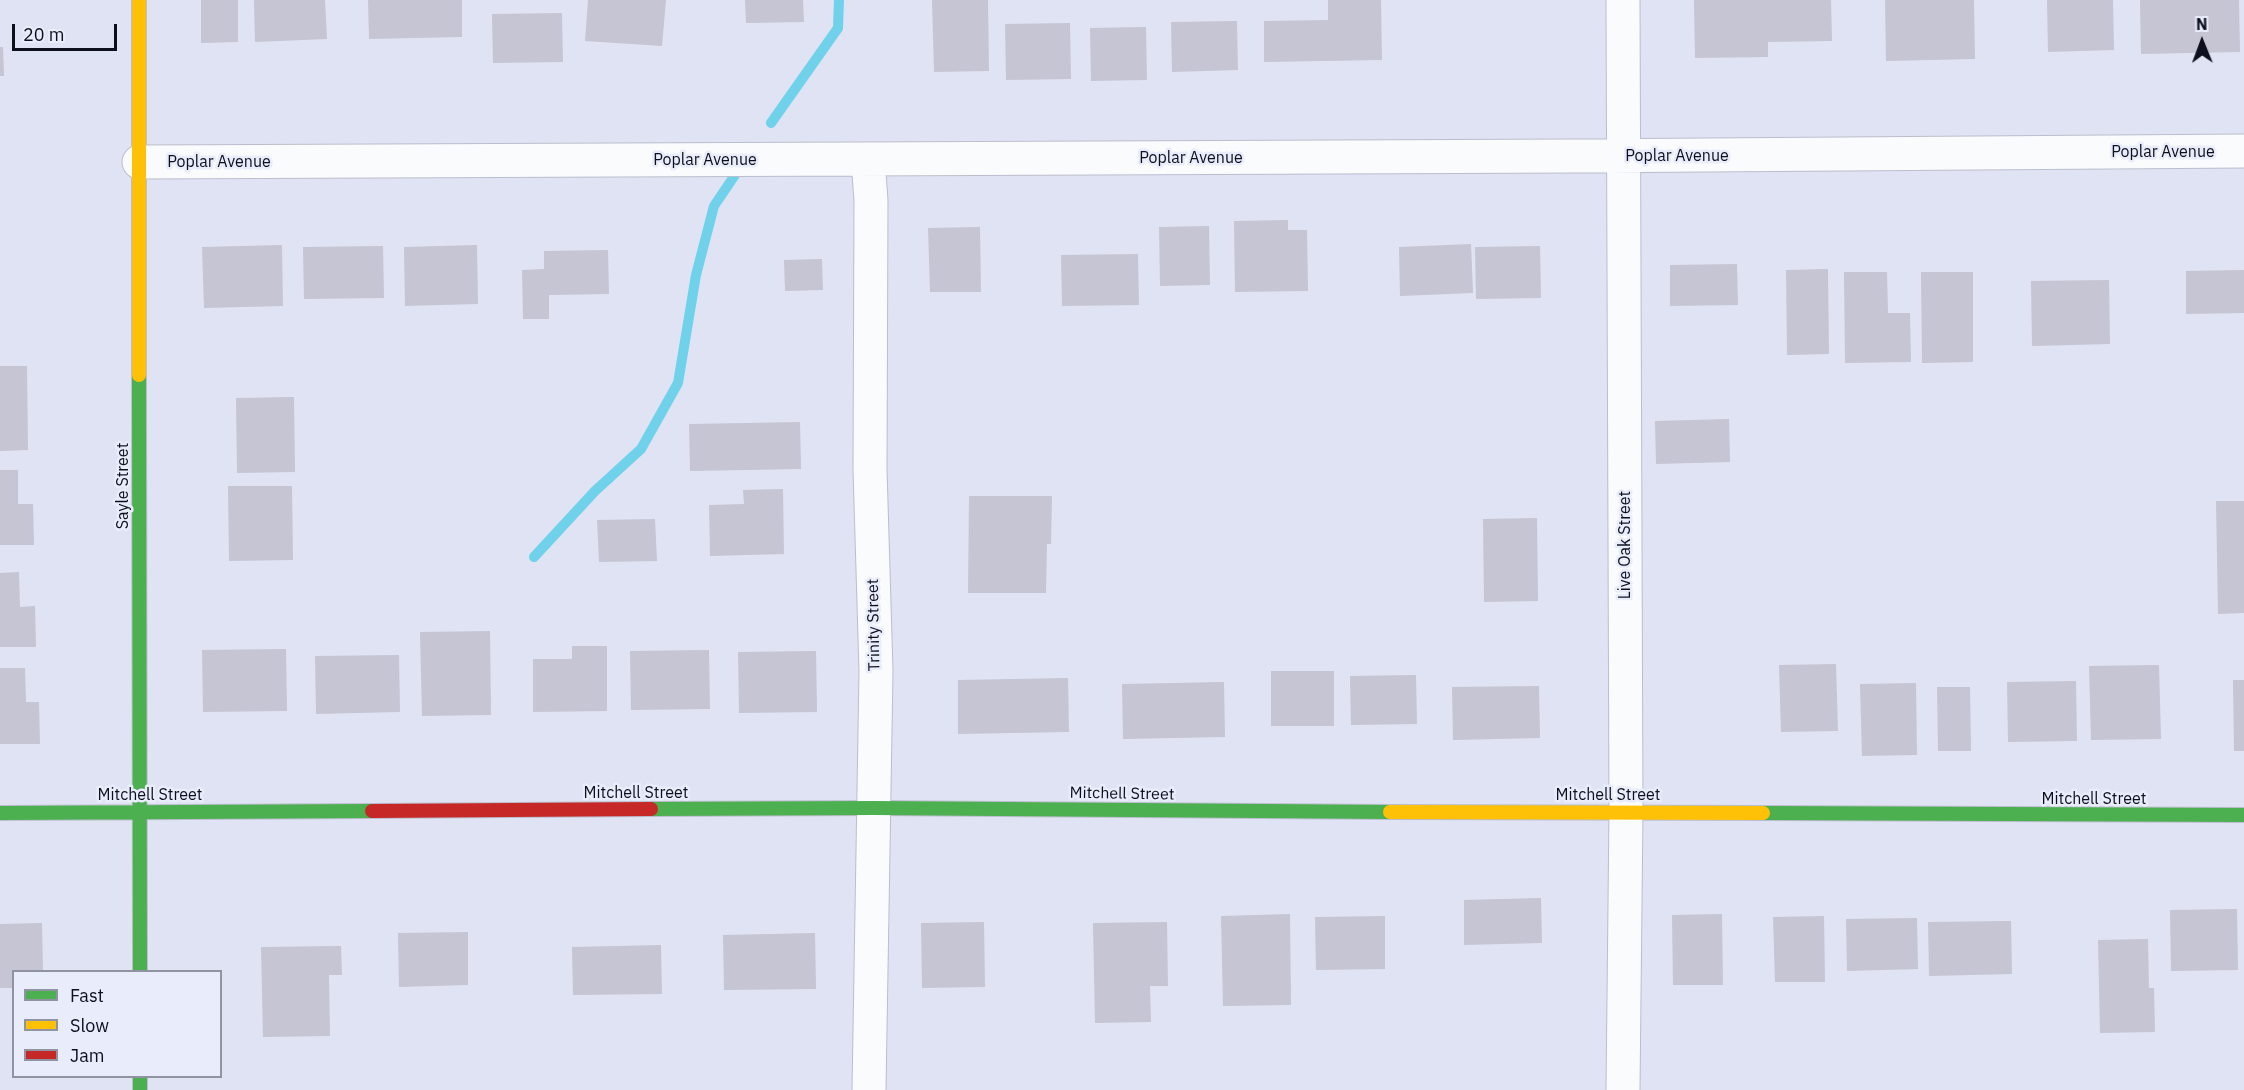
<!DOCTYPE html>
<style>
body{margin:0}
#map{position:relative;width:2244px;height:1090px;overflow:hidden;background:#dfe3f3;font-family:"IBM Plex Sans",sans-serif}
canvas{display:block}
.legend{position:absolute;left:12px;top:970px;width:210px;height:108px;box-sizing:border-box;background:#e8ecfb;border:2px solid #9094a2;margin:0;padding:8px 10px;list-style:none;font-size:18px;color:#0d101c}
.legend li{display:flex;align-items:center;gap:12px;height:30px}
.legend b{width:30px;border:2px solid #9094a2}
.north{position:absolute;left:2172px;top:12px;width:60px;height:60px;-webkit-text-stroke:4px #e8ecfb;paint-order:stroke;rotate:359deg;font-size:16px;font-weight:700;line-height:24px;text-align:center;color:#0d101c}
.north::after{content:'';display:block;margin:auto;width:21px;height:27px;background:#0d101c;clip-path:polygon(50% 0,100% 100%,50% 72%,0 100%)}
.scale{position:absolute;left:12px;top:24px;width:105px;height:27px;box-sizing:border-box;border:3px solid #0d101c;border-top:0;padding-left:8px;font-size:18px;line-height:21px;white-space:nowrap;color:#0d101c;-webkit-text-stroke:4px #e8ecfb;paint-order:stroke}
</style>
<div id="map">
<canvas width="2244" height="1090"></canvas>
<ul class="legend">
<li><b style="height:8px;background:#4caf50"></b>Fast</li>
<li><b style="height:8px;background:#ffc107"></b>Slow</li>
<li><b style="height:8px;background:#c62828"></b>Jam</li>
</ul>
<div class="north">N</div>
<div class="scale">20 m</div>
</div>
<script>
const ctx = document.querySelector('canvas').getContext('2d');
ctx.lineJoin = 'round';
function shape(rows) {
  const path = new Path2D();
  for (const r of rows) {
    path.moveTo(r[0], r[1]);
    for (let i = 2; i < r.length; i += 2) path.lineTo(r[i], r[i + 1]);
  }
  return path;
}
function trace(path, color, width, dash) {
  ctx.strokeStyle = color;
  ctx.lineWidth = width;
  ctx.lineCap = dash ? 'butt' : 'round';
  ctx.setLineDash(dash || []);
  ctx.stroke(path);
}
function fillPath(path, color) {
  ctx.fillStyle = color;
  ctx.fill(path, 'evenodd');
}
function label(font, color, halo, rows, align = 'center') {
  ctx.font = font + ' "IBM Plex Sans",sans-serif';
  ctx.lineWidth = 5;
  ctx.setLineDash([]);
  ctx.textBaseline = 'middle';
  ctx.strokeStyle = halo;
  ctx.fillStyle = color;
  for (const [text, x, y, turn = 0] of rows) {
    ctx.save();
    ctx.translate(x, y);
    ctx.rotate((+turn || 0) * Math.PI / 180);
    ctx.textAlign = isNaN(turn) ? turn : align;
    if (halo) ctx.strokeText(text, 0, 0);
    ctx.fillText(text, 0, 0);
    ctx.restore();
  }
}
trace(shape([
 [771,123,838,28,839,0],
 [534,557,595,491,641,449,678,383,696,275,714,206,737,172]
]), '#6fd2ea', 10);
fillPath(shape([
 [201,0,238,0,238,42,201,43],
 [254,0,325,0,327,39,255,42],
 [368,0,462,0,462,37,369,39],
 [588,0,666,0,662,46,585,41],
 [745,0,803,0,804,22,746,23],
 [932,0,988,0,989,71,934,72],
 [1328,0,1381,0,1382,60,1264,62,1264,21,1328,20],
 [1694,0,1831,0,1832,41,1768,42,1768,57,1695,58],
 [1885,0,1974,0,1975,59,1886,61],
 [2047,0,2113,0,2114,50,2048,52],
 [2140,0,2239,0,2240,52,2141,54],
 [562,13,563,62,493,63,492,14],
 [1237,21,1238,70,1172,72,1171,22],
 [1070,23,1071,79,1006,80,1005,24],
 [1146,27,1147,80,1091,81,1090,28],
 [0,47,3,47,4,76,0,76],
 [1288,220,1288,230,1307,230,1308,291,1235,292,1234,221],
 [1209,226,1210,285,1160,286,1159,227],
 [980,227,981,292,930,292,928,228],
 [1471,244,1473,293,1400,296,1399,247],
 [282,245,283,306,204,308,202,247],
 [477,245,478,304,405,306,404,247],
 [383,246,384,298,304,299,303,247],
 [1540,246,1541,298,1476,299,1475,247],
 [608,250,609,294,549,295,549,319,523,319,522,270,544,269,544,251],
 [1138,254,1139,305,1062,306,1061,255],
 [822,259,823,290,785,291,784,260],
 [1737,264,1738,305,1670,306,1670,265],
 [1828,269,1829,354,1787,355,1786,270],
 [2244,270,2244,313,2186,314,2186,271],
 [1844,272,1887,272,1888,313,1910,313,1911,362,1845,363],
 [1921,272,1973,272,1973,362,1922,363],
 [2109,280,2110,344,2032,346,2031,281],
 [0,366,27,366,28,450,0,451],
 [294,397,295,472,237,473,236,398],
 [1729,419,1730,462,1656,464,1655,421],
 [800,422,801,469,690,471,689,424],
 [0,470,18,470,18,504,33,504,34,545,0,545],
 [228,486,292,486,293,560,229,561],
 [783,489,784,554,710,556,709,505,744,504,743,490],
 [969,496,1052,496,1051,544,1047,544,1046,593,968,593],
 [2216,501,2244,501,2244,613,2218,614],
 [1537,518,1538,601,1484,602,1483,519],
 [655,519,657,561,599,562,597,520],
 [19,572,20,607,35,606,36,647,0,647,0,573],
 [490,631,491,715,422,716,420,632],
 [572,646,607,646,607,711,533,712,533,659,572,659],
 [286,649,287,711,203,712,202,650],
 [709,650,710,709,631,710,630,651],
 [816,651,817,712,739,713,738,652],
 [399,655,400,712,316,714,315,656],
 [1836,664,1838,731,1781,732,1779,665],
 [2159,665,2161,739,2091,740,2089,666],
 [0,668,25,668,26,702,39,702,40,744,0,744],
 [1271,671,1334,671,1334,726,1271,726],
 [1416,675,1417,724,1351,725,1350,676],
 [1068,678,1069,732,958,734,958,680],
 [2233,680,2244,680,2244,751,2234,751],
 [2076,681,2077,741,2008,742,2007,682],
 [1224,682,1225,737,1123,739,1122,684],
 [1916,683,1917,755,1862,756,1860,684],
 [1539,686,1540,738,1453,740,1452,687],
 [1937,687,1970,687,1971,751,1938,751],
 [1541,898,1542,943,1464,945,1464,900],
 [2237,909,2238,970,2171,971,2170,910],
 [1290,914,1291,1005,1223,1006,1221,916],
 [1722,914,1723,985,1673,985,1672,915],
 [1385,916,1385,969,1316,970,1315,917],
 [1824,916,1825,982,1775,982,1773,917],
 [1917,918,1918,969,1847,971,1846,919],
 [2011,921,2012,974,1929,976,1928,922],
 [984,922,985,987,922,988,921,923],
 [1167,922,1168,986,1150,986,1151,1022,1095,1023,1093,923],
 [42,923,43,972,14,972,14,988,0,988,0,924],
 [468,932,468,985,399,987,398,933],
 [815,933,816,989,724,990,723,935],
 [2148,939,2149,988,2154,988,2155,1032,2100,1033,2098,940],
 [661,945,662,994,573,995,572,947],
 [341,946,342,975,329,975,330,1036,263,1037,261,947]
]), '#c5c5d3');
const street = shape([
 [868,159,871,201,870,469,876,671,869,1090],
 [139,162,1574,156,2244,151],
 [1623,1090,1626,811,1623,0]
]);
const fast = shape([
 [139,375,140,972],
 [651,809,873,808,1390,812],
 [0,813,372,811],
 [1763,813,2244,815],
 [140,1076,140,1090]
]);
const slow = shape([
 [139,0,139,375],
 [1390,812,1763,813]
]);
const jam = shape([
 [372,811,651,809]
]);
trace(street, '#bbbecc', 35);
trace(fast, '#bbbecc', 16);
trace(slow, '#bbbecc', 16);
trace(jam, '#bbbecc', 16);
trace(street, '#fafbfd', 33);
trace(fast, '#4caf50', 14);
trace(slow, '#ffc107', 14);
trace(jam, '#c62828', 14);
label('16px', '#0d101c', '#e8ecfb', [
 ["Poplar Avenue",2163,152],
 ["Poplar Avenue",1677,156],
 ["Poplar Avenue",1191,158],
 ["Poplar Avenue",705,160],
 ["Poplar Avenue",219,162],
 ["Sayle Street",123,486,-90],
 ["Live Oak Street",1625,545,-90],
 ["Trinity Street",874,625,-91],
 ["Mitchell Street",636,793],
 ["Mitchell Street",1122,794,1],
 ["Mitchell Street",150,795],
 ["Mitchell Street",1608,795],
 ["Mitchell Street",2094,799]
]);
</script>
